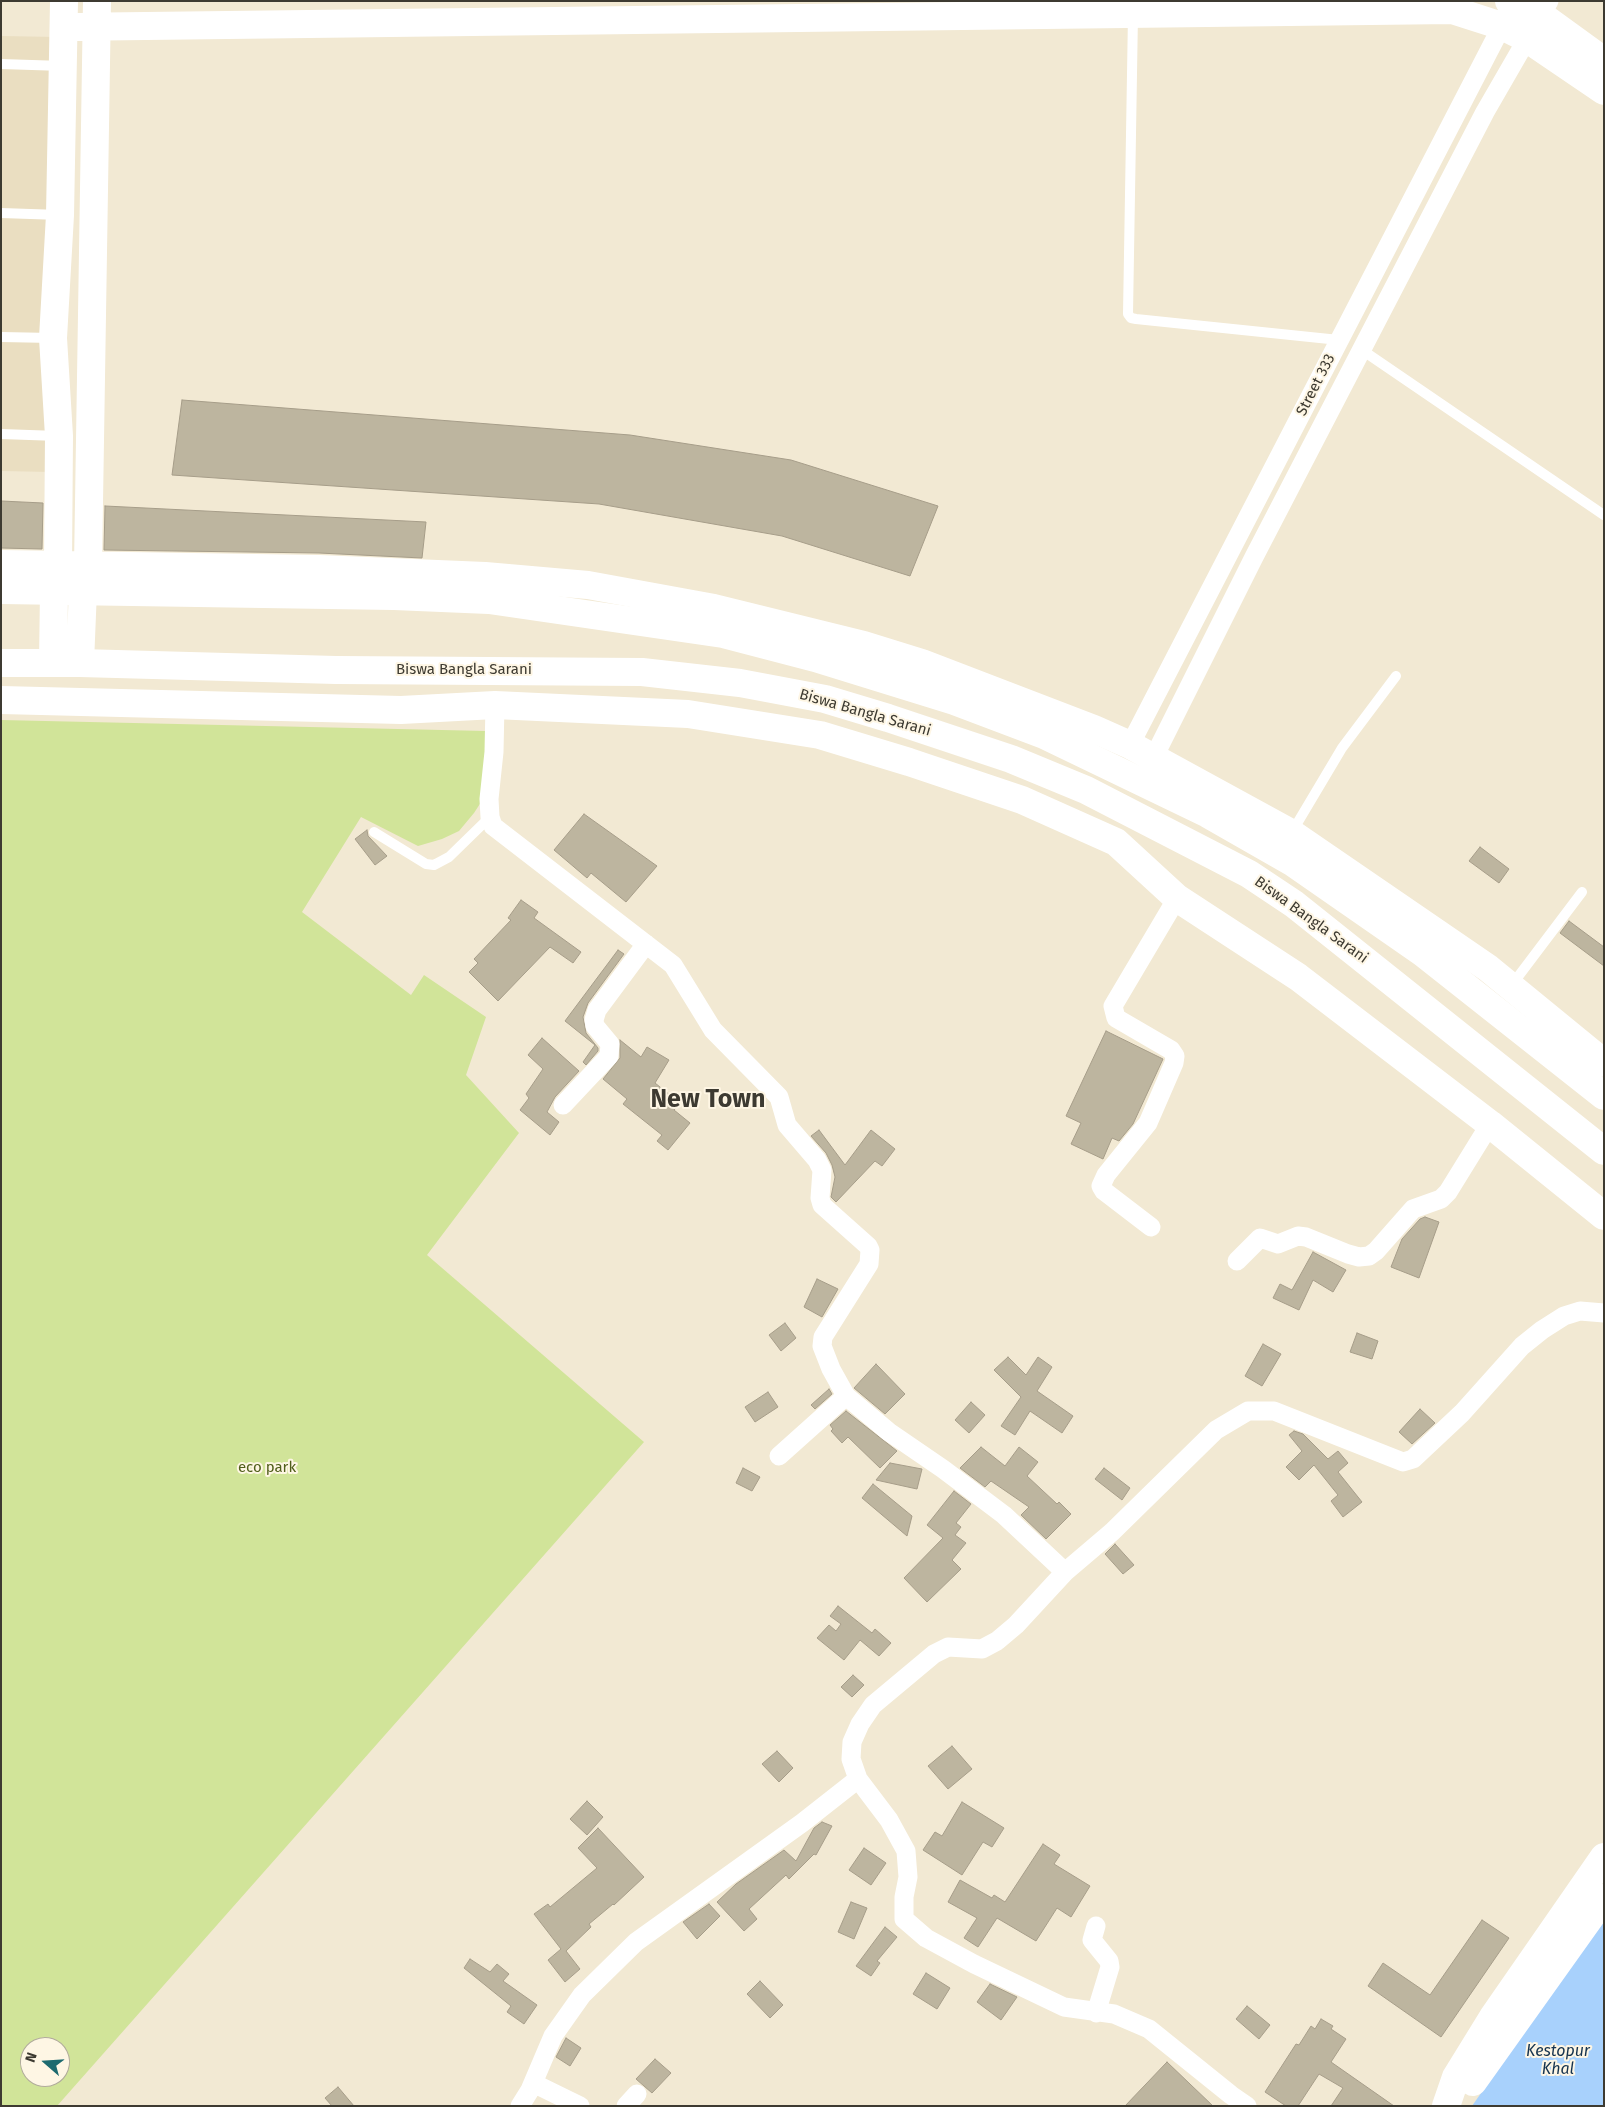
<!DOCTYPE html>
<style>
body{margin:0}
#map{position:relative;width:1605px;height:2107px;overflow:hidden;background:#f2e9d3;font-family:"Fira Sans",sans-serif}
canvas{display:block}
.frame{position:absolute;inset:0;border:2px solid #3d3a31;pointer-events:none}
.north{position:absolute;left:20px;top:2037px;width:50px;height:50px;box-sizing:border-box;background:#fef6e4;border:1px solid #b1ab9c;border-radius:50%;rotate:289deg;font-size:14px;font-weight:700;line-height:20px;text-align:center;color:#3d3a31}
.north::after{content:'';display:block;margin:auto;width:18px;height:22px;background:#1d6a6f;clip-path:polygon(50% 0,100% 100%,50% 72%,0 100%)}
</style>
<div id="map">
<canvas width="1605" height="2107"></canvas>
<div class="frame"></div>
<div class="north">N</div>
</div>
<script>
const ctx = document.querySelector('canvas').getContext('2d');
ctx.lineJoin = 'round';
function fillPath(path, color) {
  ctx.fillStyle = color;
  ctx.fill(path, 'evenodd');
}
function shape(rows) {
  const path = new Path2D();
  for (const r of rows) {
    path.moveTo(r[0], r[1]);
    for (let i = 2; i < r.length; i += 2) path.lineTo(r[i], r[i + 1]);
  }
  return path;
}
function trace(path, color, width, dash) {
  ctx.strokeStyle = color;
  ctx.lineWidth = width;
  ctx.lineCap = dash ? 'butt' : 'round';
  ctx.setLineDash(dash || []);
  ctx.stroke(path);
}
function label(font, color, halo, rows, align = 'center') {
  ctx.font = font + ' "Fira Sans",sans-serif';
  ctx.lineWidth = 4;
  ctx.setLineDash([]);
  ctx.textBaseline = 'middle';
  ctx.strokeStyle = halo;
  ctx.fillStyle = color;
  for (const [text, x, y, turn = 0] of rows) {
    ctx.save();
    ctx.translate(x, y);
    ctx.rotate((+turn || 0) * Math.PI / 180);
    ctx.textAlign = isNaN(turn) ? turn : align;
    if (halo) ctx.strokeText(text, 0, 0);
    ctx.fillText(text, 0, 0);
    ctx.restore();
  }
}
fillPath(shape([
 [1,36,58,37,51,472,1,471]
]), '#eadec1');
fillPath(shape([
 [1,720,486,731,487,793,474,813,459,831,442,839,418,846,361,817,302,912,411,995,424,975,486,1017,466,1075,519,1133,427,1255,644,1442,57,2106,1,2106],
 [30,2047,60,2047,60,2077,30,2077]
]), '#d1e499');
fillPath(shape([
 [1604,1917,1604,2106,1472,2106]
]), '#a8d1fc');
const building = shape([
 [182,400,630,435,791,460,938,506,910,576,782,536,599,504,172,475,182,400],
 [1,501,43,503,42,549,1,548,1,501],
 [105,506,426,522,422,558,319,553,104,550,105,506],
 [584,814,657,866,626,902,591,873,587,878,554,850,584,814],
 [367,830,368,836,387,856,375,865,355,839,367,830],
 [1480,847,1509,869,1499,883,1469,861,1480,847],
 [521,900,538,912,534,918,581,952,573,963,550,947,498,1001,469,972,478,963,474,959,511,920,508,918,521,900],
 [1569,921,1604,947,1604,966,1560,933,1569,921],
 [618,950,624,954,588,1003,583,1017,586,1033,598,1048,598,1051,586,1065,583,1062,595,1045,565,1021,618,950],
 [1106,1031,1163,1059,1133,1124,1119,1141,1112,1138,1103,1159,1071,1144,1081,1123,1066,1116,1106,1031],
 [542,1038,579,1071,555,1097,547,1112,559,1122,550,1135,520,1110,529,1098,526,1094,543,1069,528,1055,542,1038],
 [620,1040,641,1057,647,1047,669,1060,655,1083,680,1103,674,1110,690,1123,668,1150,657,1141,662,1135,623,1104,627,1099,603,1079,620,1058,620,1040],
 [819,1130,845,1165,871,1130,895,1149,882,1166,875,1161,836,1202,831,1197,835,1177,832,1165,826,1153,811,1136,819,1130],
 [1425,1217,1439,1222,1419,1278,1391,1267,1402,1239,1420,1219,1425,1217],
 [1313,1252,1346,1270,1333,1292,1313,1280,1299,1310,1273,1298,1280,1284,1292,1290,1313,1252],
 [817,1279,838,1289,822,1317,804,1307,817,1279],
 [785,1323,796,1338,781,1351,769,1335,785,1323],
 [1357,1333,1378,1341,1372,1359,1350,1352,1357,1333],
 [1263,1344,1281,1354,1262,1386,1245,1376,1263,1344],
 [1008,1357,1026,1375,1038,1357,1052,1367,1037,1391,1073,1416,1062,1433,1030,1411,1015,1435,1001,1426,1021,1397,994,1370,1008,1357],
 [876,1364,905,1394,885,1414,854,1388,876,1364],
 [829,1389,832,1394,815,1409,811,1405,829,1389],
 [768,1392,778,1407,755,1422,745,1407,768,1392],
 [971,1402,985,1415,969,1433,955,1420,971,1402],
 [1420,1409,1435,1423,1412,1444,1399,1432,1420,1409],
 [846,1411,897,1451,880,1468,848,1437,842,1443,831,1431,833,1429,830,1425,846,1411],
 [1294,1431,1303,1434,1328,1459,1338,1451,1348,1463,1338,1472,1362,1502,1343,1517,1331,1501,1338,1495,1314,1465,1299,1480,1286,1467,1302,1451,1289,1435,1294,1431],
 [981,1447,1005,1466,1019,1447,1038,1462,1027,1476,1057,1504,1059,1502,1071,1514,1046,1539,1021,1515,1029,1507,991,1481,985,1487,960,1468,981,1447],
 [890,1463,922,1469,917,1489,876,1480,890,1463],
 [743,1468,760,1477,752,1491,736,1483,743,1468],
 [1104,1468,1130,1488,1122,1500,1095,1479,1104,1468],
 [873,1484,912,1516,907,1536,862,1498,873,1484],
 [954,1491,971,1504,956,1523,961,1527,955,1535,966,1543,952,1560,961,1569,927,1602,904,1578,943,1538,927,1525,954,1491],
 [1115,1544,1134,1565,1123,1574,1105,1554,1115,1544],
 [838,1606,872,1633,875,1629,891,1643,879,1656,860,1640,844,1660,817,1638,829,1625,836,1631,841,1624,830,1616,838,1606],
 [853,1675,864,1685,852,1697,841,1687,853,1675],
 [952,1746,972,1769,948,1789,928,1766,952,1746],
 [777,1751,793,1768,779,1782,762,1764,777,1751],
 [587,1801,603,1817,587,1835,570,1819,587,1801],
 [962,1802,1004,1828,992,1847,983,1842,962,1875,923,1850,935,1832,942,1836,962,1802],
 [822,1822,832,1826,816,1855,814,1854,789,1879,786,1875,749,1909,757,1919,744,1931,717,1902,736,1884,784,1850,796,1861,814,1828,822,1822],
 [598,1828,644,1877,614,1905,613,1904,589,1924,591,1927,566,1951,580,1969,565,1982,548,1960,561,1949,534,1914,548,1904,550,1907,597,1868,578,1848,598,1828],
 [1043,1844,1060,1855,1054,1864,1090,1886,1071,1917,1057,1908,1036,1941,997,1918,978,1947,964,1938,977,1918,948,1902,960,1880,992,1898,994,1895,1005,1902,1043,1844],
 [864,1848,886,1863,871,1885,849,1870,864,1848],
 [851,1902,867,1908,854,1939,838,1932,851,1902],
 [709,1904,720,1916,697,1939,683,1922,709,1904],
 [1482,1920,1509,1938,1441,2037,1368,1986,1383,1963,1430,1995,1482,1920],
 [885,1927,897,1937,877,1961,880,1963,871,1976,856,1966,885,1927],
 [470,1959,490,1972,497,1964,509,1974,503,1981,537,2005,524,2024,507,2012,511,2006,464,1968,470,1959],
 [926,1973,950,1988,937,2009,913,1994,926,1973],
 [760,1981,783,2005,770,2018,747,1994,760,1981],
 [990,1984,1017,1997,1001,2020,977,2002,990,1984],
 [1247,2006,1270,2025,1259,2039,1236,2019,1247,2006],
 [1321,2019,1333,2026,1331,2029,1346,2039,1331,2062,1394,2106,1331,2106,1343,2088,1319,2074,1298,2106,1286,2106,1265,2092,1296,2044,1299,2045,1311,2026,1315,2029,1321,2019],
 [566,2038,581,2048,570,2066,556,2057,566,2038],
 [655,2059,671,2073,652,2093,636,2079,655,2059],
 [1167,2062,1213,2106,1125,2106,1167,2062],
 [338,2087,354,2106,332,2106,325,2098,338,2087]
]);
fillPath(building, '#bdb59f');
trace(building, '#a69d89', 1);
trace(shape([
 [1133,14,1128,314,1131,318,1136,319,1339,340],
 [1,64,63,66],
 [1,213,60,215],
 [1,337,53,338],
 [1362,350,1604,515],
 [1,434,58,436],
 [374,832,426,864,434,865,449,857,490,817],
 [1292,832,1342,748,1396,676],
 [1511,986,1582,892]
]), '#fff', 10);
trace(shape([
 [495,705,494,752,489,799,490,817,493,826,673,965,713,1030,779,1097,787,1125,817,1160,822,1170,820,1198,822,1205,868,1246,870,1250,869,1264,823,1337,822,1346,831,1369,846,1396,889,1432,943,1469,1004,1515,1065,1572],
 [1130,745,1507,16],
 [1154,757,1254,557,1485,112,1549,1],
 [563,1105,609,1056,610,1044,595,1026,594,1020,597,1010,646,944],
 [1151,1227,1104,1191,1101,1186,1106,1175,1148,1123,1174,1063,1175,1056,1171,1050,1116,1018,1113,1006,1177,898],
 [1237,1261,1260,1238,1278,1244,1298,1236,1306,1237,1348,1254,1359,1257,1369,1256,1376,1251,1413,1209,1441,1199,1448,1192,1490,1124],
 [779,1456,846,1396],
 [858,1779,889,1820,906,1851,908,1877,904,1897,904,1919,926,1938,974,1964,1064,2007,1114,2014,1149,2029,1231,2095,1247,2106],
 [1096,2013,1110,1967,1109,1961,1092,1940,1096,1926],
 [533,2083,580,2106],
 [520,2106,530,2090,553,2036,582,1995,636,1942,802,1823,858,1779,851,1759,852,1742,860,1724,873,1705,934,1654,948,1647,982,1649,997,1641,1016,1625,1065,1572,1112,1532,1216,1430,1248,1411,1274,1411,1403,1462,1413,1459,1462,1413,1522,1346,1542,1330,1564,1316,1580,1311,1604,1313],
 [626,2106,637,2094]
]), '#fff', 19);
trace(shape([
 [1509,1,1542,16,1604,61],
 [64,27,1452,10,1502,26,1526,38,1604,91],
 [1,564,319,569,485,576,588,585,714,608,864,645,922,663,1094,729,1130,745,1291,833,1488,968,1604,1063],
 [53,663,54,590,58,564,59,436,53,338,60,215,64,1],
 [80,663,83,590,88,565,97,1],
 [1,700,401,710,495,705,688,714,820,735,909,762,1022,800,1116,842,1177,898,1298,977,1490,1124,1604,1216],
 [1473,2082,1604,1898],
 [1446,2106,1456,2077,1493,2017,1604,1857]
]), '#fff', 28);
trace(shape([
 [1,590,394,596,489,600,723,634,815,658,954,701,1044,735,1208,814,1292,862,1423,953,1604,1096],
 [1,663,80,663,336,670,642,672,740,683,825,699,888,718,1011,759,1086,790,1249,874,1294,904,1604,1151]
]), '#fff', 28);
label('15px', '#3d3a31', '#fef6e4', [
 ["Street 333",1316,385,-63],
 ["Biswa Bangla Sarani",464,670],
 ["Biswa Bangla Sarani",865,713,16],
 ["Biswa Bangla Sarani",1311,920,36]
]);
label('15px', '#505e1a', '#fef6e4', [
 ["eco park",267,1468]
]);
label('italic 16px', '#15334f', '#fef6e4', [
 ["Kestopur",1558,2052],
 ["Khal",1558,2070]
]);
label('bold 25px', '#3d3a31', '#fef6e4', [
 ["New Town",708,1100]
]);
</script>
